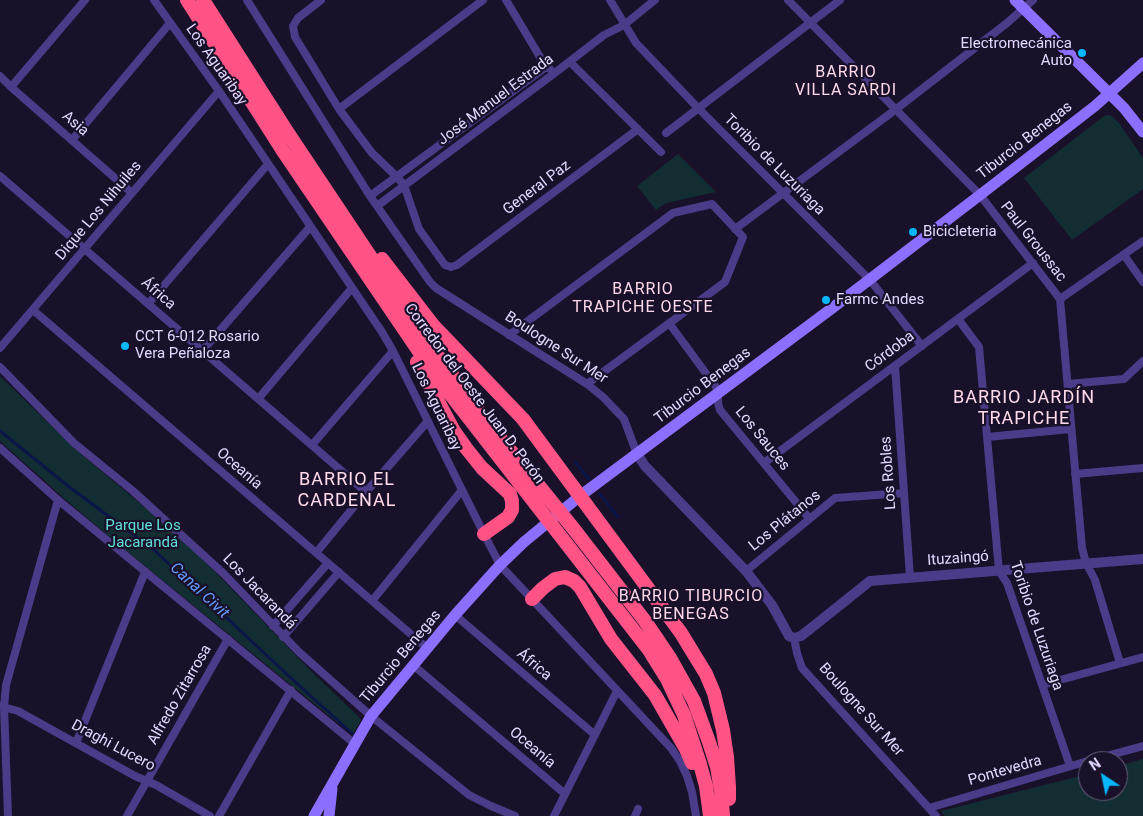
<!DOCTYPE html>
<meta charset="utf-8">
<style>
body{margin:0}
#map{position:relative;width:1143px;height:816px;overflow:hidden;background:#191029;font-family:Roboto,sans-serif}
canvas{display:block}
.north{position:absolute;left:1078px;top:751px;width:50px;height:50px;box-sizing:border-box;background:#191029;border:1px solid #6a607f;border-radius:50%;rotate:326deg;font-size:14px;font-weight:700;line-height:20px;text-align:center;color:#e4d8ff}
.north::after{content:'';display:block;margin:auto;width:18px;height:22px;background:#04b7ff;clip-path:polygon(50% 0,100% 100%,50% 72%,0 100%)}
</style>
<div id="map">
<canvas width="1143" height="816"></canvas>
<div class="north">N</div>
</div>
<script>
const ctx = document.querySelector('canvas').getContext('2d');
ctx.lineJoin = 'round';
function fillPath(path, color) {
  ctx.fillStyle = color;
  ctx.fill(path, 'evenodd');
}
function shape(rows) {
  const path = new Path2D();
  for (const r of rows) {
    path.moveTo(r[0], r[1]);
    for (let i = 2; i < r.length; i += 2) path.lineTo(r[i], r[i + 1]);
  }
  return path;
}
function trace(path, color, width, dash) {
  ctx.strokeStyle = color;
  ctx.lineWidth = width;
  ctx.lineCap = dash ? 'butt' : 'round';
  ctx.setLineDash(dash || []);
  ctx.stroke(path);
}
function label(font, color, halo, rows, align = 'center') {
  ctx.font = font + ' Roboto,sans-serif';
  ctx.lineWidth = 4.5;
  ctx.setLineDash([]);
  ctx.textBaseline = 'middle';
  ctx.strokeStyle = halo;
  ctx.fillStyle = color;
  for (const [text, x, y, turn = 0] of rows) {
    ctx.save();
    ctx.translate(x, y);
    ctx.rotate((+turn || 0) * Math.PI / 180);
    ctx.textAlign = isNaN(turn) ? turn : align;
    if (halo) ctx.strokeText(text, 0, 0);
    ctx.fillText(text, 0, 0);
    ctx.restore();
  }
}
fillPath(shape([
 [1109,115,1113,117,1119,123,1143,158,1143,189,1072,240,1024,178,1104,116],
 [678,154,716,192,666,203,656,210,637,186],
 [0,376,74,448,143,506,158,516,217,574,313,673,358,716,361,720,360,722,354,732,351,734,349,732,118,544,66,500,0,441],
 [1143,759,1143,816,945,816,941,811,1088,774,1088,791,1118,791,1118,766]
]), '#132e33');
trace(shape([
 [0,431,68,486,154,550,292,679,356,737],
 [575,462,589,479],
 [600,494,618,517]
]), '#0a1548', 3);
trace(shape([
 [154,0,219,91,382,332,393,351,484,534,500,565,671,748,680,761,687,776,692,792,696,816],
 [247,0,370,196,430,282,436,288,587,384,603,397,624,419,637,454],
 [321,0,298,18,293,26,295,37,339,109,372,153,396,176,404,185,419,229,445,265,451,267,457,265,638,129],
 [506,0,546,67,550,69],
 [610,0,636,43,698,108,870,280,922,346],
 [788,0,980,195,1060,299,1082,548,1086,563,1095,580,1120,663],
 [570,62,661,152],
 [0,76,11,87,132,193],
 [11,87,85,0],
 [339,109,483,0],
 [666,133,840,0],
 [72,140,170,23],
 [0,176,366,492],
 [370,196,546,67],
 [377,206,556,72,604,35,624,25,655,0],
 [735,229,895,110,1007,23,1033,0],
 [1124,255,1143,282],
 [1060,299,1143,241],
 [148,304,268,164],
 [33,310,427,648],
 [958,319,979,347,999,571,1007,583,1070,766],
 [669,323,716,387,718,391,718,403,720,410,809,518],
 [509,335,673,213,712,204,743,237,725,282,587,384],
 [0,348,219,91],
 [202,351,310,227],
 [895,366,910,577],
 [0,367,74,443,133,491,223,573,299,652,371,716,469,795,491,806,515,816],
 [1068,384,1124,379,1143,361],
 [258,399,352,288],
 [987,437,1071,429],
 [312,445,393,351],
 [0,448,58,500,355,744],
 [764,463,1033,263],
 [1075,474,1143,468],
 [316,553,366,492,428,421],
 [746,571,835,498,904,493],
 [372,601,462,490],
 [455,615,595,735],
 [273,626,328,563],
 [283,637,339,572],
 [794,638,797,653,802,668,936,816],
 [413,665,565,794],
 [1042,685,1143,657],
 [0,706,18,711,135,776,156,785,210,816],
 [76,743,145,572],
 [1088,761,1143,746],
 [929,808,1088,761],
 [8,816,4,707,6,685,58,500],
 [127,816,228,639],
 [219,816,291,690],
 [554,816,617,691],
 [635,816,638,809]
]), '#4c3b88', 8);
trace(shape([
 [637,454,645,466,746,571,772,605,789,636,794,638,801,636,810,629,870,581,1143,559]
]), '#4c3b88', 10);
trace(shape([
 [1015,0,1124,108,1143,132],
 [314,816,371,716,455,615,500,565,524,542,580,496,831,309,980,195,1095,106,1143,63],
 [329,816,332,789]
]), '#8d6fff', 11);
trace(shape([
 [187,0,283,151,433,372,649,650,667,679,684,715,700,764,706,786,710,816],
 [203,0,288,133,398,298,445,365,484,418,573,528,645,621,670,658,694,701,709,742,717,767,721,790,723,816],
 [382,259,433,325,523,419,681,633,706,674,714,693,723,730,727,757,729,787,729,799],
 [417,362,454,431,466,448,482,468,510,494,512,501,512,510,508,517,484,534],
 [532,599,543,588,555,579,565,577,574,581,580,587,611,639,655,695,686,749,692,763]
]), '#ff5385', 14);
for (const [x, y, r, color] of [
 [1082,53,5,"#04b7ff"],
 [913,232,5,"#04b7ff"],
 [826,300,5,"#04b7ff"],
 [125,346,5,"#04b7ff"]
]) {
  const dot = new Path2D();
  dot.arc(x, y, r, 0, 2 * Math.PI);
  ctx.fillStyle = color;
  ctx.fill(dot);
  trace(dot, '#191029', 2);
}
label('15px', '#e4d8ff', '#191029', [
 ["Electromecánica",1072,44,"right"],
 ["Auto",1072,61,"right"],
 ["Bicicleteria",923,232],
 ["Farmc Andes",836,300],
 ["CCT 6-012 Rosario",135,337],
 ["Vera Peñaloza",135,354]
], 'left');
label('15px', '#e4d8ff', '#191029', [
 ["Los Aguaribay",216,65,55],
 ["José Manuel Estrada",496,100,-37],
 ["Asia",75,124,41],
 ["Tiburcio Benegas",1025,141,-38],
 ["Toribio de Luzuriaga",774,165,45],
 ["General Paz",537,188,-37],
 ["Dique Los Nihuiles",99,211,-50],
 ["Paul Groussac",1033,242,52],
 ["África",158,294,41],
 ["Boulogne Sur Mer",556,348,33],
 ["Córdoba",890,352,-37],
 ["Tiburcio Benegas",703,386,-37],
 ["Corredor del Oeste Juan D. Perón",474,394,53],
 ["Los Aguaribay",436,407,64],
 ["Los Sauces",762,439,51],
 ["Oceanía",239,469,41],
 ["Los Robles",889,473,-94],
 ["Los Plátanos",785,521,-39],
 ["Ituzaingó",958,559,-4],
 ["Los Jacarandá",259,592,46],
 ["Toribio de Luzuriaga",1036,626,71],
 ["Tiburcio Benegas",401,657,-50],
 ["África",534,665,40],
 ["Alfredo Zitarrosa",180,695,-60],
 ["Boulogne Sur Mer",861,710,48],
 ["Draghi Lucero",113,746,28],
 ["Oceanía",532,748,40],
 ["Pontevedra",1005,771,-16]
]);
label('15px', '#61e2d9', '#191029', [
 ["Parque Los",143,526],
 ["Jacarandá",143,543]
]);
ctx.letterSpacing = '1px';
label('16px', '#ffdaea', '#191029', [
 ["BARRIO",846,73],
 ["VILLA SARDI",846,91],
 ["BARRIO",643,290],
 ["TRAPICHE OESTE",643,308],
 ["BARRIO TIBURCIO",691,597],
 ["BENEGAS",691,615]
]);
ctx.letterSpacing = '0px';
label('italic 16px', '#669bff', '#191029', [
 ["Canal Civit",199,591,43]
]);
ctx.letterSpacing = '1px';
label('18px', '#ffdaea', '#191029', [
 ["BARRIO JARDÍN",1024,398],
 ["TRAPICHE",1024,419],
 ["BARRIO EL",347,480],
 ["CARDENAL",347,501]
]);
ctx.letterSpacing = '0px';
</script>
